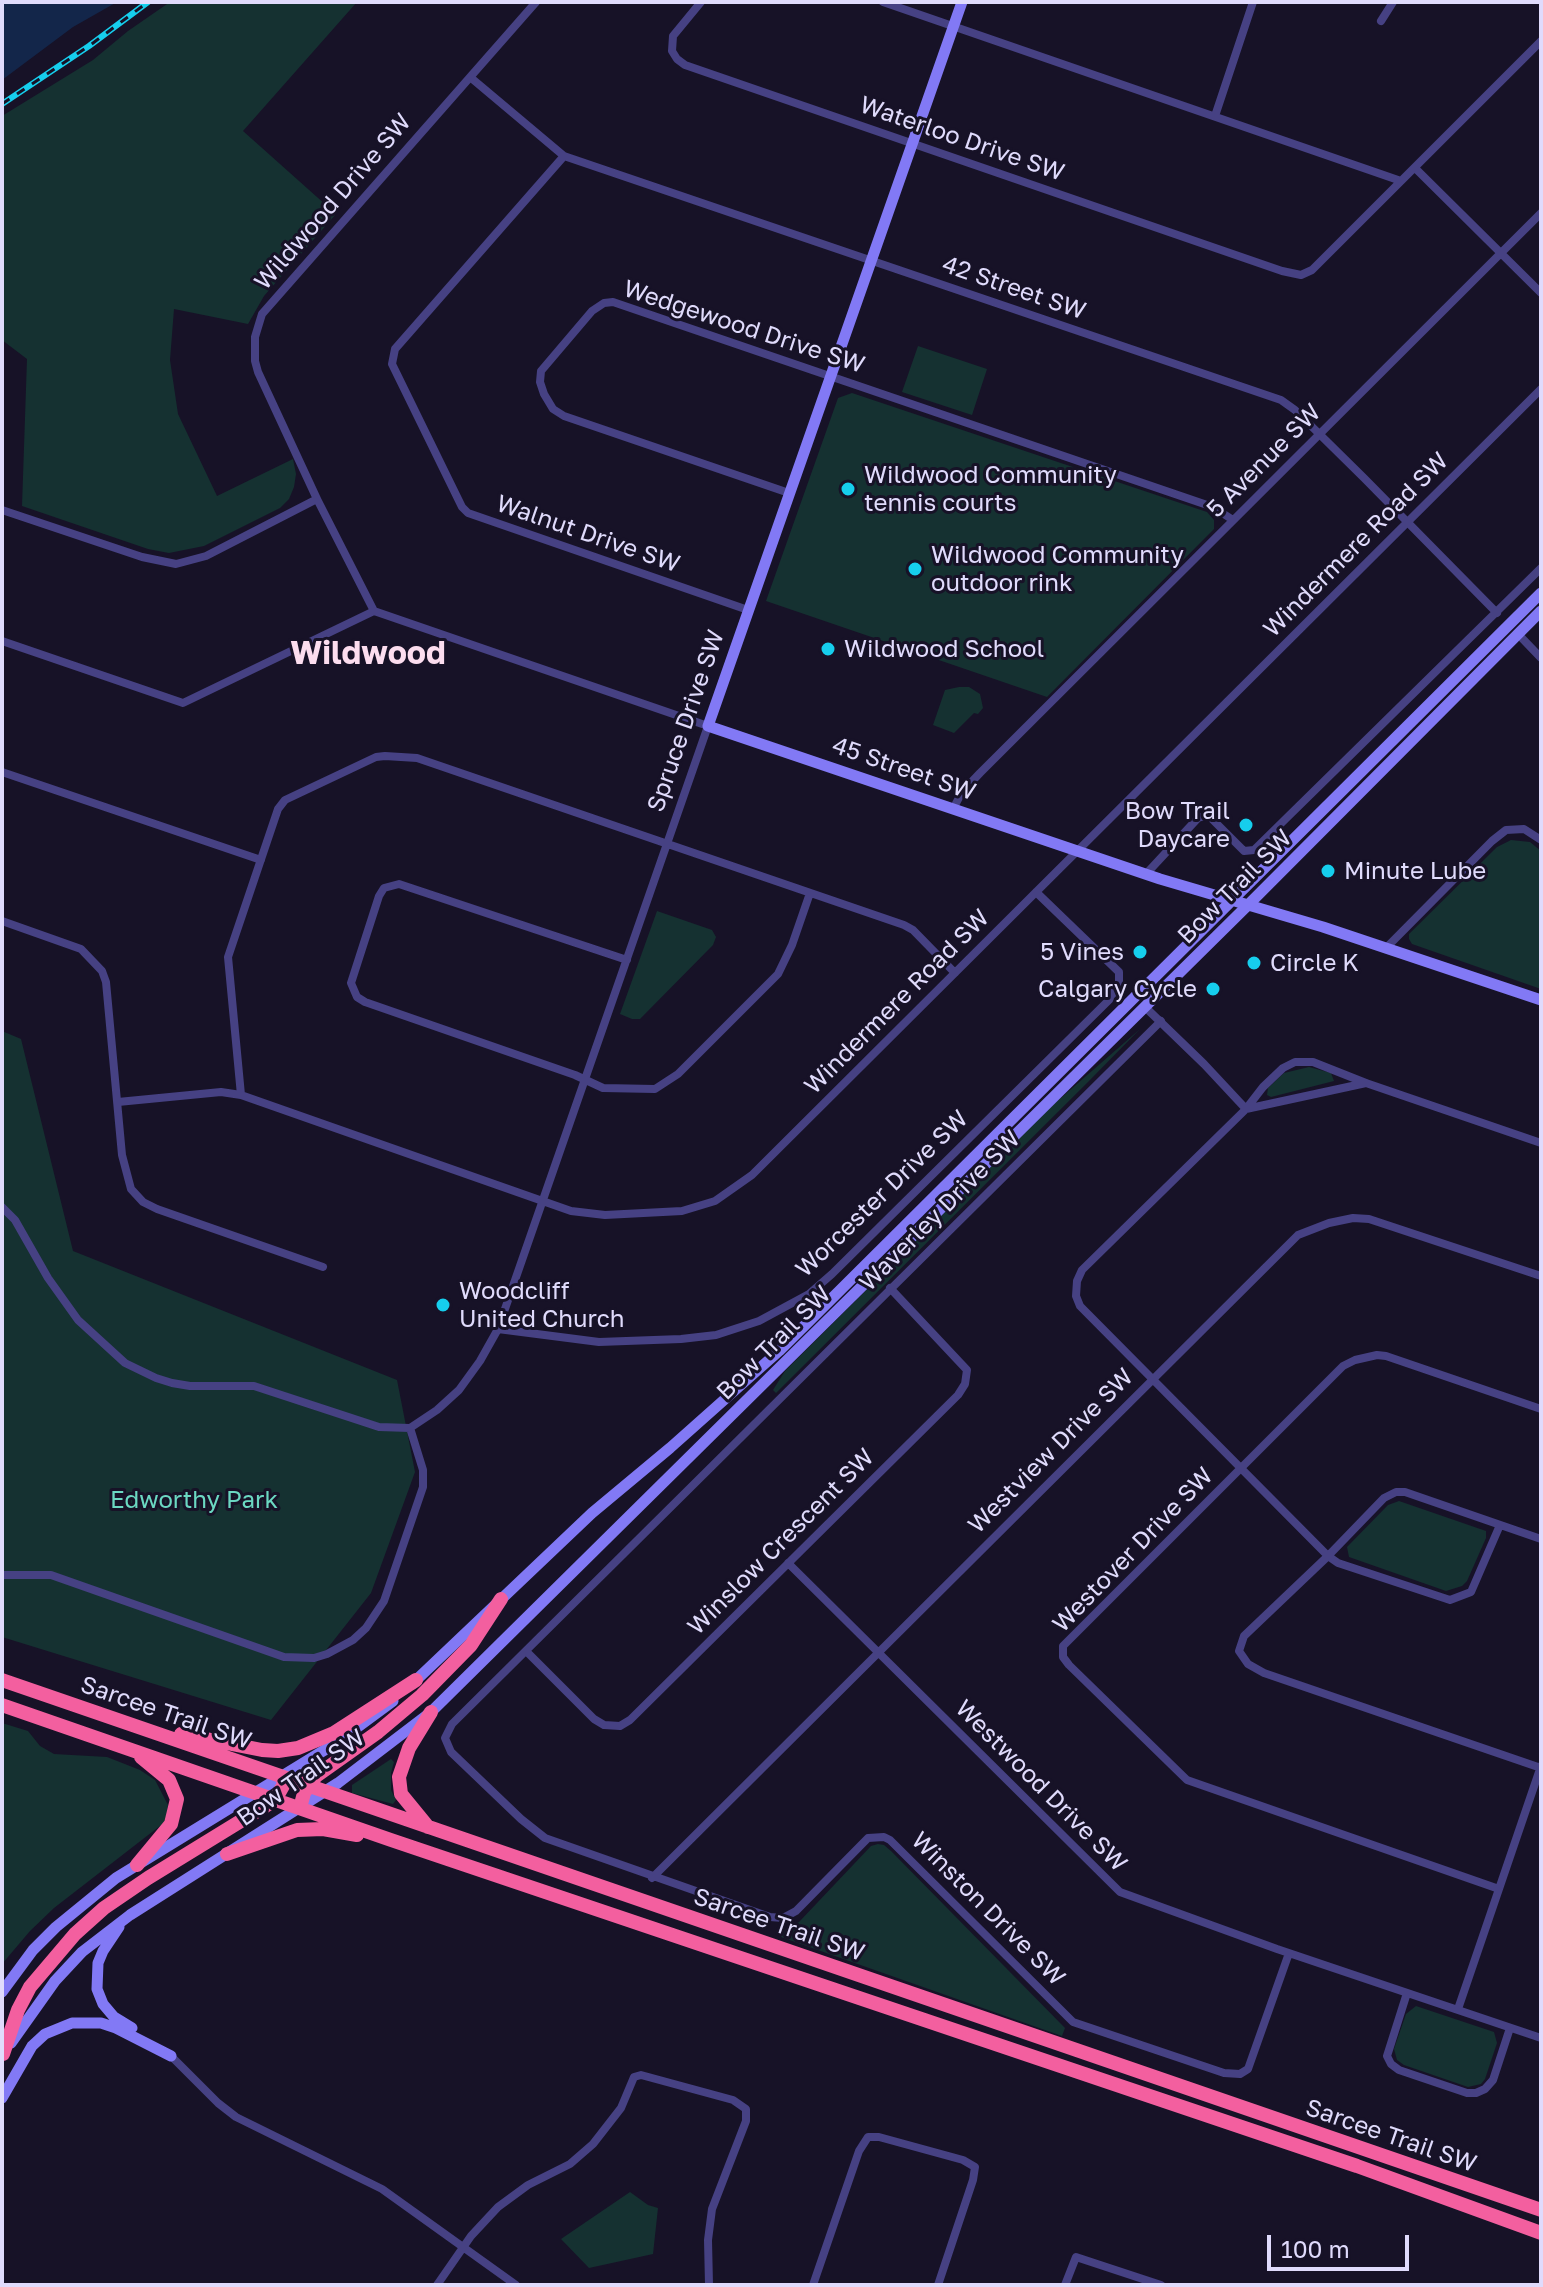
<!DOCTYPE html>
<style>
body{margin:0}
#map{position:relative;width:1543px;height:2287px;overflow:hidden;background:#171227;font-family:"Golos Text",sans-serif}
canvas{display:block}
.frame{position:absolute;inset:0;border:4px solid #e0dbfc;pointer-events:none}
.scale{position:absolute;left:1267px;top:2235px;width:142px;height:36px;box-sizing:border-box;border:4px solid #e0dbfc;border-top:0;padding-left:10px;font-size:24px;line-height:28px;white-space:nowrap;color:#e0dbfc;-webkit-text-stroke:6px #171227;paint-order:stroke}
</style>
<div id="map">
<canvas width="1543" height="2287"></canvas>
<div class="frame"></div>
<div class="scale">100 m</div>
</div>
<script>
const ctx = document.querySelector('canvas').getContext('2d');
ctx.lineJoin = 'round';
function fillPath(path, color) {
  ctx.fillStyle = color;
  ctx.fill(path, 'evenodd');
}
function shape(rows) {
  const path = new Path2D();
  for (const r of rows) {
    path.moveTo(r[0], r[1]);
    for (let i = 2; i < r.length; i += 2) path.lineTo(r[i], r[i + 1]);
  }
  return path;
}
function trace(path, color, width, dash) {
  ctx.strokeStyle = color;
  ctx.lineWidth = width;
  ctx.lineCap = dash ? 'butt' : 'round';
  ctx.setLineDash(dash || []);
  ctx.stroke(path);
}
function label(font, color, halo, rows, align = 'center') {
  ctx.font = font + ' "Golos Text",sans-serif';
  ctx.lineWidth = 6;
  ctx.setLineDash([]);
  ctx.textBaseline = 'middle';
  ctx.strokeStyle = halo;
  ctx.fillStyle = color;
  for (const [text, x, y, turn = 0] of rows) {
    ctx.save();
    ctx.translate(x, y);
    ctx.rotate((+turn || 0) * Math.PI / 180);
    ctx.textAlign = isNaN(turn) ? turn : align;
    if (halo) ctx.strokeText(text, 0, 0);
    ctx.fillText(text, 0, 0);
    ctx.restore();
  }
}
fillPath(shape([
 [170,2,357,2,243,131,336,214,264,296,248,324,174,309,170,360,178,414,217,496,293,459,296,474,294,487,289,499,280,508,204,546,169,553,148,549,22,506,27,359,2,340,2,116,93,60,128,31],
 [918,346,987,369,972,415,902,392],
 [852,393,1207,512,1214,520,1214,529,1047,697,766,601,838,398],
 [959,687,969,687,980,694,983,708,978,714,974,713,954,733,933,725,945,690],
 [1511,840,1530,842,1541,851,1541,989,1412,944,1409,939,1409,934,1497,847],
 [657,911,712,930,716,937,713,945,640,1019,632,1019,620,1014],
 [1140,1029,1088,1082,776,1393,773,1390,785,1371,1046,1111],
 [2,1031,21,1039,73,1251,397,1380,415,1472,371,1593,271,1720,2,1637],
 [1309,1067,1331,1073,1334,1081,1271,1097,1267,1095,1268,1088,1284,1073],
 [1399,1501,1486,1531,1486,1538,1467,1581,1462,1586,1446,1591,1349,1557,1347,1547,1388,1505],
 [2,1723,28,1731,40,1746,54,1754,107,1757,140,1770,155,1780,168,1805,165,1822,54,1908,30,1931,2,1964],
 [391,1759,394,1762,391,1773,391,1790,396,1800,393,1804,352,1793,352,1785],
 [878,1844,884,1845,891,1851,1065,2028,1062,2036,781,1937,783,1930,799,1922,871,1846],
 [1416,2006,1494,2032,1497,2043,1485,2079,1481,2084,1468,2087,1404,2065,1397,2060,1394,2049,1406,2014],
 [630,2192,648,2205,658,2208,653,2254,589,2268,561,2239]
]), '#153131');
fillPath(shape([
 [2,2,117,2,73,27,2,80]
]), '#13264a');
trace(shape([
 [701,2,673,36,672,51,677,59,685,65,1282,271,1301,275,1312,270,1541,41],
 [883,2,1401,181],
 [1381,21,1393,2],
 [470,77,564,156,1281,400,1295,410,1364,478,1497,613],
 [1215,116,1253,2],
 [564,156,395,349,392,364,462,507,468,513,748,610],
 [1415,168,1541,293],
 [789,493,564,416,553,409,544,394,540,382,541,371,592,311,604,303,613,302,1213,507,1233,520],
 [2,510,142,557,176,564,206,556,317,499,258,372,255,361,255,337,262,314,536,2],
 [1518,634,1541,658],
 [2,641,183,703,374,611],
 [2,772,261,860],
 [953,809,962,792,980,773,1541,213],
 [1146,874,1198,818,1208,815,1244,851,1254,850,1541,568],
 [2,921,81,949,102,971,106,982,122,1155,131,1189,143,1202,157,1209,323,1267],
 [1386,948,1492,841,1506,830,1524,829,1541,840],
 [627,960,399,884,384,888,379,896,351,983,357,997,365,1002,575,1075,603,1088,655,1089,678,1074,778,974,792,945,810,893],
 [1145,1007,1204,1064,1246,1109],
 [1161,1021,452,1724,445,1738,451,1752,521,1819,545,1838,770,1917,783,1918,796,1911,868,1838,884,1837,890,1840,1073,2022,1224,2073,1240,2074,1248,2069,1289,1953],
 [241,1095,228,957,278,809,285,800,376,757,385,756,417,758,904,925,913,930,955,973],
 [118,1102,221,1092,241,1095,571,1211,605,1215,682,1211,715,1201,752,1175,1541,389],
 [1246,1109,1366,1083],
 [2,1207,15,1220,48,1278,78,1320,125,1363,156,1378,172,1383,190,1386,254,1386,379,1427,410,1428,437,1410,459,1390,480,1361,498,1329,708,726,374,611,317,499],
 [498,1329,599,1342,681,1339,716,1335,759,1321,809,1294,832,1274,1109,1000,1119,983,1119,972,1036,892],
 [1500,1525,1471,1592,1450,1600,1338,1563,1328,1556,1080,1306,1076,1296,1077,1281,1082,1270,1246,1109,1263,1087,1283,1068,1295,1062,1313,1062,1366,1083,1541,1143],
 [1541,1539,1405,1492,1396,1492,1384,1498,1328,1556,1244,1636,1239,1651,1248,1664,1264,1673,1541,1768],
 [788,1563,1120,1892,1277,1949,1541,2038],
 [2,1575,51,1575,284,1657,314,1658,327,1654,353,1640,366,1628,384,1601,423,1487,423,1470,410,1428],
 [526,1651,594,1719,604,1725,620,1726,630,1720,958,1395,965,1384,967,1370,890,1288],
 [652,1878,1298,1235,1329,1223,1353,1218,1369,1219,1541,1276],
 [1499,1889,1187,1780,1069,1665,1063,1657,1063,1646,1343,1366,1355,1360,1377,1355,1386,1356,1541,1409],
 [1407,1993,1387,2056,1391,2064,1399,2070,1467,2093,1476,2093,1485,2089,1493,2080,1510,2028],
 [1458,2009,1541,1766],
 [171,2056,218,2103,236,2117,382,2189,516,2285],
 [437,2285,471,2236,498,2207,528,2185,570,2164,593,2144,621,2108,634,2077,641,2075,733,2100,746,2109,746,2121,712,2209,708,2240,709,2285],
 [813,2285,859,2151,868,2137,879,2137,963,2160,975,2167,973,2180,938,2285],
 [1065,2285,1076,2257,1161,2285]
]), '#464183', 8);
trace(shape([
 [962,2,708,726,1160,879,1323,927,1541,1000],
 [412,1684,592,1513,670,1448,779,1351,1541,593],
 [119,1927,103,1951,98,1963,97,1989,103,2004,114,2017,132,2028],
 [2,1992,33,1950,56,1927,116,1878,336,1743,393,1701],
 [11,2043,55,1981,82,1952,130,1915,338,1783,431,1712,1249,904,1541,611],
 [2,2098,32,2046,45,2034,72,2023,101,2023,116,2028,171,2056]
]), '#8279f5', 11);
trace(shape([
 [2,1680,1541,2210],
 [2,1705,391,1840,1357,2166,1541,2233],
 [181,1734,262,1750,278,1751,298,1748,334,1733,416,1680],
 [300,1808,304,1793,316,1776,378,1732,422,1695,471,1645,501,1599],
 [428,1827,401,1794,399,1777,409,1748,431,1712],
 [227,1854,297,1830,323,1829,357,1835],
 [137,1865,171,1824,177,1799,169,1780,141,1757],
 [3,2054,18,2010,30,1987,75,1934,104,1908,148,1878,275,1800,284,1784,282,1777]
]), '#f35f9f', 14);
const rail = shape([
 [2,104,89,46,148,2]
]);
trace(rail, '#16ceed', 6);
trace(rail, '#171227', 3, [9]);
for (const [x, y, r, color] of [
 [848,489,8,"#16ceed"],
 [915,569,8,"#16ceed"],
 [828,649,8,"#16ceed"],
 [1246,825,8,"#16ceed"],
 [1328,871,8,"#16ceed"],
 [1140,952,8,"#16ceed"],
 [1254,963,8,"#16ceed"],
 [1213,989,8,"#16ceed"],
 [443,1305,8,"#16ceed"]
]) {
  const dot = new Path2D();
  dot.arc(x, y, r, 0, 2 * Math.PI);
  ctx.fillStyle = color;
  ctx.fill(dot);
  trace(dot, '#171227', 3);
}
label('24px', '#e0dbfc', '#171227', [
 ["Waterloo Drive SW",962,139,19],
 ["Wildwood Drive SW",333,202,-49],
 ["42 Street SW",1014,288,19],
 ["Wedgewood Drive SW",744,327,18],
 ["5 Avenue SW",1264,461,-45],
 ["Walnut Drive SW",588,534,19],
 ["Windermere Road SW",1356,545,-45],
 ["Spruce Drive SW",686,721,-71],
 ["45 Street SW",904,769,19],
 ["Bow Trail SW",1235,887,-45],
 ["Windermere Road SW",897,1002,-45],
 ["Worcester Drive SW",882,1194,-44],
 ["Waverley Drive SW",940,1211,-45],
 ["Bow Trail SW",774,1343,-45],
 ["Westview Drive SW",1051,1451,-45],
 ["Winslow Crescent SW",781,1542,-45],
 ["Westover Drive SW",1133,1550,-46],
 ["Sarcee Trail SW",166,1713,19],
 ["Bow Trail SW",301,1778,-35],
 ["Westwood Drive SW",1041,1786,45],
 ["Winston Drive SW",988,1909,45],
 ["Sarcee Trail SW",779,1925,19],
 ["Sarcee Trail SW",1391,2136,19]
]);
label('24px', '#e0dbfc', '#171227', [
 ["Wildwood Community",864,475],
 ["tennis courts",864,503],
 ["Wildwood Community",931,555],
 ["outdoor rink",931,583],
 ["Wildwood School",844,649],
 ["Bow Trail",1230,811,"right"],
 ["Daycare",1230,839,"right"],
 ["Minute Lube",1344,871],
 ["5 Vines",1124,952,"right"],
 ["Circle K",1270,963],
 ["Calgary Cycle",1197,989,"right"],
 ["Woodcliff",459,1291],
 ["United Church",459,1319]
], 'left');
label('24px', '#6bd8c2', '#171227', [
 ["Edworthy Park",194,1500]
]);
label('bold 32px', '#fcddef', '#171227', [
 ["Wildwood",368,654]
]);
</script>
